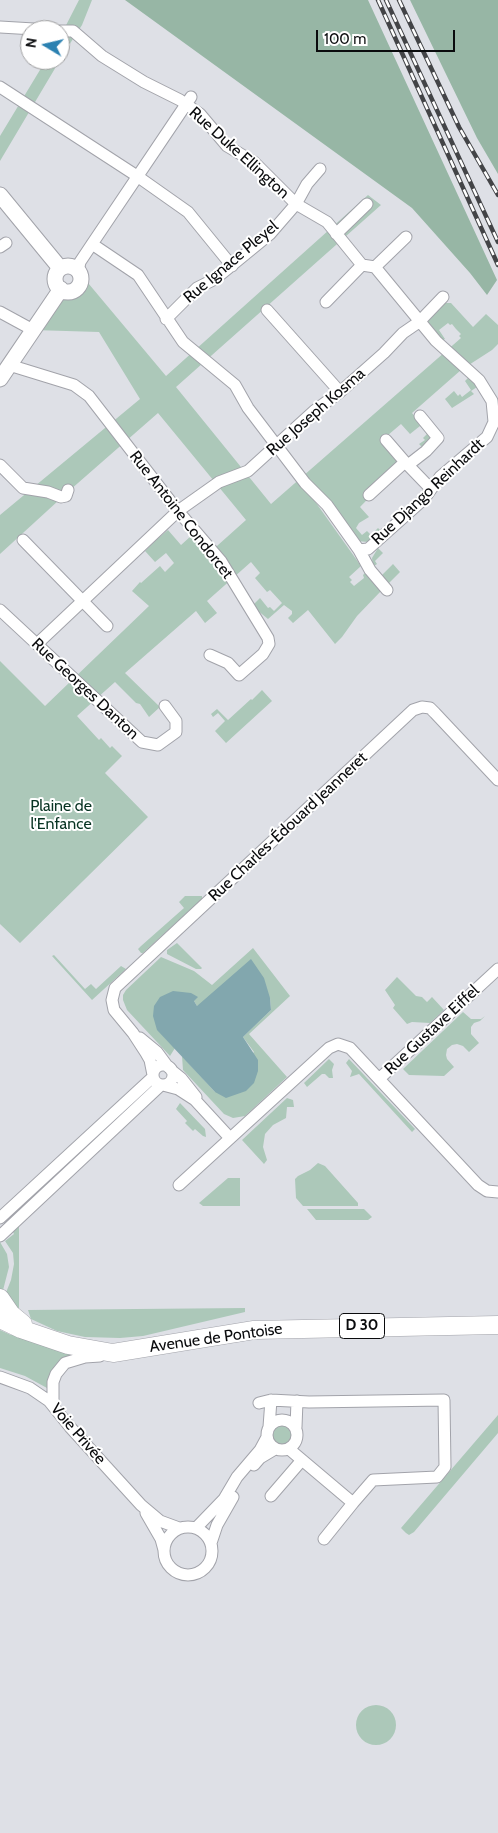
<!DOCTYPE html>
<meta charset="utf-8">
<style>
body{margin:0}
#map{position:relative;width:498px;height:1833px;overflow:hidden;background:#dee0e6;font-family:Cabin,sans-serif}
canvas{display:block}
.north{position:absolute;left:20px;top:20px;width:50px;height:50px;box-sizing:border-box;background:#fff;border:1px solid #9d9d9e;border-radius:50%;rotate:279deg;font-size:14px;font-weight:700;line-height:20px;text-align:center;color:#0a0b0d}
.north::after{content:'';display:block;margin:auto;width:18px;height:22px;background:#2b81b1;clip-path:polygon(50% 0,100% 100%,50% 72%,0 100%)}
.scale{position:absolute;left:316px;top:30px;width:139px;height:22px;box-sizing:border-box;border:2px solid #0a0b0d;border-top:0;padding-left:6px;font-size:15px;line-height:18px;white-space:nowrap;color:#0a0b0d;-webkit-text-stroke:4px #fff;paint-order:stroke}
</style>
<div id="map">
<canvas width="498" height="1833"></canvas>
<div class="north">N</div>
<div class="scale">100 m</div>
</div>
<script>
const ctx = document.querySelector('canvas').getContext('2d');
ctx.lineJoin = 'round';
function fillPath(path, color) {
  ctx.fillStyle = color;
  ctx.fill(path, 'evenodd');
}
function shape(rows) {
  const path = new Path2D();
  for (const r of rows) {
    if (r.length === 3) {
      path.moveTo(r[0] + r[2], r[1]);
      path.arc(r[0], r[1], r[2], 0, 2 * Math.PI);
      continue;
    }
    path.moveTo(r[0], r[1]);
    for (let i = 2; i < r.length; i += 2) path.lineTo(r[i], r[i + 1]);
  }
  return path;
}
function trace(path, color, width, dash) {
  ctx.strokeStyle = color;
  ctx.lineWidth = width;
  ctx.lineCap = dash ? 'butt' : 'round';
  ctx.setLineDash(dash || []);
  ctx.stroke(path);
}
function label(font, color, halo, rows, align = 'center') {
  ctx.font = font + ' Cabin,sans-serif';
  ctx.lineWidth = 4;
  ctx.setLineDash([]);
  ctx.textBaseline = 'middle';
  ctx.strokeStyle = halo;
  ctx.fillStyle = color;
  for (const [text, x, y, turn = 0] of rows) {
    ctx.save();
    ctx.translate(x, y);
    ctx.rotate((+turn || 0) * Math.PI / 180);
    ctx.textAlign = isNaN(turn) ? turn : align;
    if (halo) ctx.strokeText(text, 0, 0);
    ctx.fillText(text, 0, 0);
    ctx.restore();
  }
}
fillPath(shape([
 [79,0,92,0,82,25,60,59,60,37],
 [46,60,60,60,0,161,0,136],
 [368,195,381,205,176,387,271,504,461,338,459,336,461,334,456,329,452,324,450,325,448,323,439,330,445,339,443,340,428,322,429,318,444,303,451,303,473,327,486,314,498,325,498,344,492,350,461,370,412,413,430,434,431,441,425,450,419,444,425,440,423,438,427,434,420,426,410,434,401,424,381,441,402,464,360,507,369,517,359,523,356,528,362,535,367,531,371,535,378,528,381,531,368,542,357,541,321,494,314,500,361,566,349,577,352,580,350,582,354,586,364,578,363,575,365,573,381,591,357,616,342,637,335,644,308,610,293,623,288,618,292,614,292,611,284,605,268,619,252,606,260,598,268,608,270,607,274,611,282,603,270,590,267,592,255,578,260,573,251,562,207,601,217,613,205,623,196,611,125,673,160,707,149,717,140,704,136,703,115,682,77,716,99,740,101,738,110,748,112,746,122,756,105,773,148,817,20,943,0,924,0,661,45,706,149,606,132,591,140,582,141,583,160,566,165,572,174,563,166,553,155,562,145,551,156,540,168,530,181,545,191,536,208,554,246,520,158,413,70,490,0,554,0,515,140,399,99,332,33,330,68,291,73,290,78,285,80,277,78,271,166,376],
 [469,377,477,387,471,391,474,394,452,408,445,399,454,391,458,396,460,394,462,397,471,390,465,381],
 [378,548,383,553,375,561,377,564,374,566,382,575,393,564,400,572,386,586,373,567,372,558],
 [262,690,272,701,226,743,215,731,225,721,218,713,213,717,211,714,217,709,228,720,251,699,252,700],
 [185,896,202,896,202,899,143,953,141,953,138,949,141,946,184,908,179,902],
 [177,943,202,968,201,969,196,969,167,954,167,950],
 [253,948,290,996,249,1034,287,1077,245,1116,233,1118,224,1114,183,1070,182,1056,215,1092,254,1052,243,1037,271,1010,270,998,197,1006,194,1001,158,1030,175,1048,170,1056,127,1010,123,1000,123,995,126,990,161,957,194,971,212,985],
 [54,955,85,989,91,984,96,989,121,966,126,969,92,1000,52,956],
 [397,977,416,996,422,997,427,1002,432,997,444,1010,430,1023,412,1022,407,1024,393,1008,395,1005,385,990],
 [463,1012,471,1019,481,1019,485,1016,480,1021,474,1023,471,1027,471,1034,479,1043,469,1052,463,1046,457,1044,452,1045,447,1049,446,1055,447,1059,454,1067,444,1076,409,1075,403,1069],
 [329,1059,334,1064,332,1070,333,1078,329,1078,325,1074,322,1074,307,1087,304,1083],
 [349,1059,415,1129,412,1132,359,1074,350,1077,352,1071,346,1063],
 [287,1098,293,1100,294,1107,287,1107,286,1118,273,1125,265,1134,263,1147,267,1160,264,1164,242,1140],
 [180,1103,205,1129,206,1137,203,1136,195,1129,193,1131,185,1123,187,1121,176,1109],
 [318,1163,325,1166,358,1203,358,1206,303,1206,296,1198,295,1179,298,1176,310,1170],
 [228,1178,240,1178,240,1206,203,1206,199,1203],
 [307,1209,364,1209,372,1217,368,1220,316,1220],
 [19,1226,19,1310,5,1295,11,1280,14,1264,13,1253,5,1241,14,1234,13,1232],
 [0,1242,7,1254,9,1267,2,1294,0,1289],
 [245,1308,245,1312,143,1336,120,1338,85,1337,57,1331,31,1319,28,1310],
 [0,1330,11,1335,19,1331,72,1352,72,1355,64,1358,47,1388,25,1376,0,1368],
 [498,1415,498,1433,414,1532,409,1535,406,1533,401,1528],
 [283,1435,11],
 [376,1725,20]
]), '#acc8b9');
fillPath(shape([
 [125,0,368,0,497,280,487,295,470,273,412,208],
 [410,0,498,0,498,174,477,138]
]), '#97b6a5');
fillPath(shape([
 [251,959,264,978,270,998,271,1010,243,1037,258,1060,258,1071,254,1083,246,1091,226,1098,215,1092,157,1030,153,1016,154,1006,160,997,173,991,191,993,198,997,194,1001,197,1006]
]), '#82a7ae');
const street = shape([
 [0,27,51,30],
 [60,31,73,31,102,56,144,82,180,100,200,114,227,146,254,162,296,204,327,222,362,265,375,267,436,341,479,380,492,401,494,422,487,437,440,477,424,499,368,549,359,550,327,505,305,483,248,408,235,385,183,342,138,275,92,244],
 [0,87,137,176,188,212,232,266],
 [336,234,367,204],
 [0,247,6,243],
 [375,267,406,237],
 [78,271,80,262,92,244,191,97],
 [326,302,362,265],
 [267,310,340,392],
 [0,312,33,330],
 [166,319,197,288,215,279,270,234,296,204,307,184,320,169],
 [9,365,74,385,89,396,178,511,221,561,268,638,269,644,263,654,239,675,228,663,210,655],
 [386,440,405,462],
 [0,465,23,488,48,492,61,497,66,496,68,490],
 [408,465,426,451,438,438,420,416],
 [369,495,405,462,431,489],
 [23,540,107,626],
 [359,550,370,570,387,590],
 [0,610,142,742,158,745,176,732,176,721,165,706],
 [37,644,178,511,219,482,248,471,314,411,340,392,384,353,403,333,419,322,443,297],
 [140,1038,157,1052,168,1067],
 [163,1075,10],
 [171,1070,181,1078,196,1097],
 [153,1075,150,1060,146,1053,133,1033,114,1010,112,1000,115,988,413,710,422,707,430,708,435,713,498,780],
 [380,1078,498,969],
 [163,1085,178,1089,195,1100,230,1138],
 [179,1185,329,1048,338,1044,350,1048,478,1185,487,1191,498,1192],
 [0,1218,153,1077],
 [0,1236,161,1085],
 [0,1377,30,1388,49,1401,70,1427,141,1505,160,1521,179,1528],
 [259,1403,271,1400,309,1402,444,1400,445,1467,437,1477,373,1480,353,1503],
 [53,1405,53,1382,56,1374,65,1363,85,1357,100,1356],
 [282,1435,15],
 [269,1427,271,1400],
 [296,1427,297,1401],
 [289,1449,353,1503,324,1539],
 [254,1465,260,1458,275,1449],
 [271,1496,302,1460],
 [146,1513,161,1539,164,1550],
 [188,1551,24],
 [196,1528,224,1499,237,1477,260,1450,267,1437],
 [211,1543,217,1525,233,1497]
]);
const secondary = shape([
 [0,195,60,268],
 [68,279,13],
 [0,379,61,289]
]);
const primary = shape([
 [0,1298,11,1314,23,1324],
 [0,1319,21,1329,68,1345,113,1353,254,1330,498,1325]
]);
trace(street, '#a2a3aa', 13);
trace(secondary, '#a2a3aa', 17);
trace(primary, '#a2a3aa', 19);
trace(street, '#fff', 11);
trace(secondary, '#fff', 15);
trace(primary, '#fff', 18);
const rail = shape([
 [378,0,498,265],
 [386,0,498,242],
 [399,0,459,127,498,195]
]);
trace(rail, '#434447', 4.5);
trace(rail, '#fff', 2.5, [8]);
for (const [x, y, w] of [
 [362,1326,45]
]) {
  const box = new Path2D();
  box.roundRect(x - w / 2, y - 12.5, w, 25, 4);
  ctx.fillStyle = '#fff';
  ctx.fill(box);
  trace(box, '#0a0b0d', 1);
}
label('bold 15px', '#0a0b0d', null, [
 ["D 30",362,1326]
]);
label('16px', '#0a0b0d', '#fff', [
 ["Rue Duke Ellington",239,153,42],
 ["Rue Ignace Pleyel",231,262,-40],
 ["Rue Joseph Kosma",316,412,-41],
 ["Rue Django Reinhardt",428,492,-43],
 ["Rue Antoine Condorcet",181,515,52],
 ["Rue Georges Danton",85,689,43],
 ["Rue Charles-Édouard Jeanneret",288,827,-43],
 ["Rue Gustave Eiffel",432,1030,-43],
 ["Avenue de Pontoise",216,1338,-8],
 ["Voie Privée",78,1434,49]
]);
label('16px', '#073322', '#fff', [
 ["Plaine de",61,806],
 ["l'Enfance",61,824]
]);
</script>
